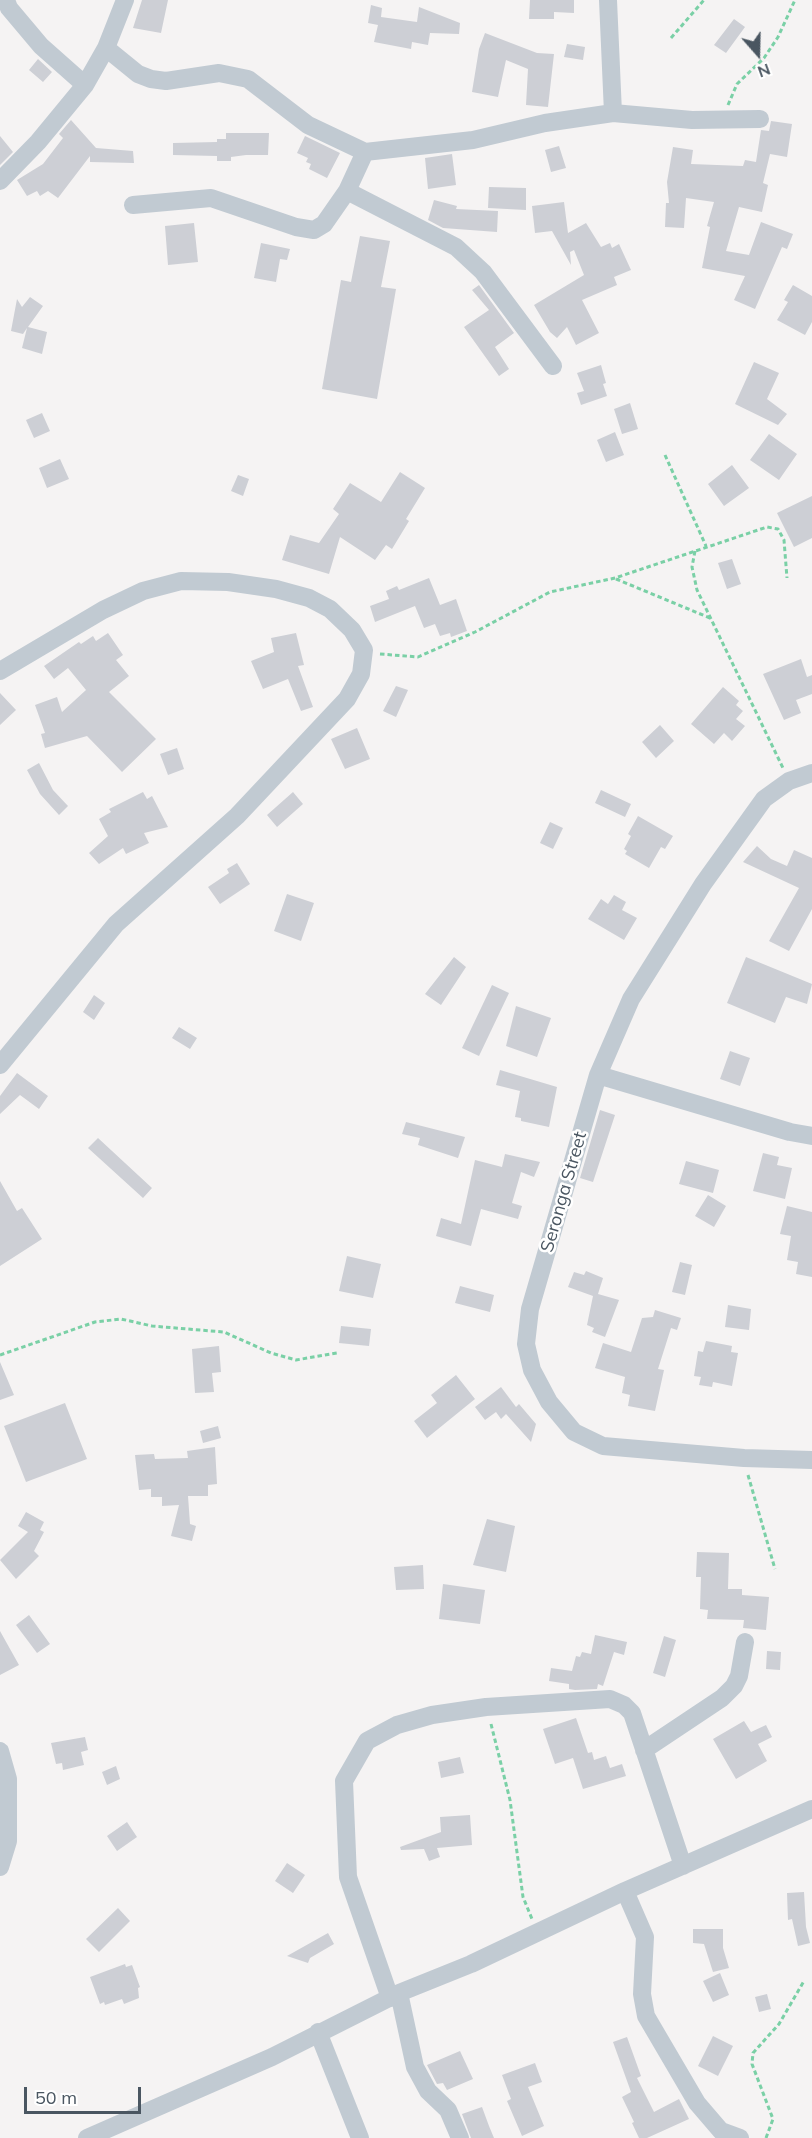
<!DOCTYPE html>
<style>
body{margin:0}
#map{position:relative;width:812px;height:2138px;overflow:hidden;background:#f5f3f3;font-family:Mulish,sans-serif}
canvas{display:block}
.north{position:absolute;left:728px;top:24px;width:60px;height:60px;-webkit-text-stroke:4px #fff;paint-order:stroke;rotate:160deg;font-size:16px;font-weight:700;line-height:24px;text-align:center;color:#4a5661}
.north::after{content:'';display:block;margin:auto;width:21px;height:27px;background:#4a5661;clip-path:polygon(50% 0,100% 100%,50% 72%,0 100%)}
.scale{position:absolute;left:24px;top:2087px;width:117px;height:27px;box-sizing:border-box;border:3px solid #4a5661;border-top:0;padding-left:8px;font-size:18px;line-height:21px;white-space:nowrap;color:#4a5661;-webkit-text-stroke:4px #fff;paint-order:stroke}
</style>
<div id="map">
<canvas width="812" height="2138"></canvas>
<div class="north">N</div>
<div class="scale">50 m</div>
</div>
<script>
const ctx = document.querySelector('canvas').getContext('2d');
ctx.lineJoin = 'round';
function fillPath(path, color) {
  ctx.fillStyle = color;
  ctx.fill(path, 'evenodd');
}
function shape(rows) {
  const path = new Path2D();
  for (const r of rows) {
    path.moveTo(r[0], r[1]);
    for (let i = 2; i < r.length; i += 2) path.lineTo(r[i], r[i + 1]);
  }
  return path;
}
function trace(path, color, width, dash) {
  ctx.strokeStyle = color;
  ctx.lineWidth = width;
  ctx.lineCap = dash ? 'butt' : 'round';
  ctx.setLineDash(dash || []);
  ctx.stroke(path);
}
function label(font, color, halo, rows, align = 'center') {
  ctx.font = font + ' Mulish,sans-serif';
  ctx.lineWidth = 5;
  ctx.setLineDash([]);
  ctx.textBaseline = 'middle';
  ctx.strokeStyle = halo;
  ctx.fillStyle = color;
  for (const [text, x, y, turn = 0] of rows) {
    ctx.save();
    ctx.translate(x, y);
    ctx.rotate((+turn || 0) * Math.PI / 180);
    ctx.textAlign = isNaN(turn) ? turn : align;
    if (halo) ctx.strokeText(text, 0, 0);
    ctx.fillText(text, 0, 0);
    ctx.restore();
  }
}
fillPath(shape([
 [142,0,168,0,161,33,133,28],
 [530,0,574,0,574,13,554,12,554,19,529,19],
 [371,5,382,8,381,17,417,22,419,7,460,23,459,34,430,33,428,45,412,42,411,49,374,42,378,25,368,23],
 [734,19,745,27,726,53,714,45],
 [485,33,537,53,554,54,548,107,526,105,528,69,506,60,498,97,472,92,479,49],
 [567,44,585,47,583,60,564,57],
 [38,59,52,72,43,82,29,70],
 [71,120,96,148,133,151,134,163,90,162,90,156,58,198,48,191,40,196,37,191,27,196,17,180,43,164,63,138,59,134],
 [771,121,792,124,787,157,770,154,763,183,768,185,762,212,739,207,726,251,749,255,761,222,793,234,787,249,782,247,755,309,734,300,745,276,702,268,710,227,707,226,714,202,686,198,684,228,665,227,666,203,669,203,667,182,673,147,693,150,691,164,743,166,745,160,756,162,761,130,769,131],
 [226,133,269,133,268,155,246,155,231,157,231,161,217,161,217,156,173,155,173,143,217,142,217,139,226,139],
 [0,136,13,152,0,165],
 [305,136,340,153,327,178,309,169,311,164,306,162,308,158,297,153],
 [559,146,566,168,551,172,545,150],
 [452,154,456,185,428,189,425,158],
 [489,187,526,188,526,210,488,208],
 [434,200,457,206,456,209,498,211,497,232,443,228,428,220],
 [564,202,568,233,586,223,601,247,610,243,612,248,619,244,631,270,614,277,617,285,582,300,599,333,576,345,567,327,557,338,550,332,534,305,584,275,574,250,570,252,571,265,552,231,535,233,532,206],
 [194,223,198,262,168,265,165,226],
 [360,236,390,241,381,287,396,289,377,399,322,389,341,280,351,282],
 [261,243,290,249,287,260,280,259,276,282,254,278],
 [479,285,514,333,495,347,509,369,499,376,464,327,489,310,472,290],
 [793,285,812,296,812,322,805,335,777,320,788,302,784,300],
 [30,297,43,306,28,327,47,332,42,354,22,348,27,328,23,334,11,331,17,299,22,307],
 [754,362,779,373,767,399,787,414,778,425,735,404],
 [601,365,606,383,603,384,607,396,581,405,577,393,584,391,577,373],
 [630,403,638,429,622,434,614,409],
 [42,413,50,431,34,438,26,420],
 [615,432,624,455,606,462,597,440],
 [769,434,797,454,779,480,750,460],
 [60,459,69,479,47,488,39,468],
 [732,465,749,488,724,506,708,484],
 [400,472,425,488,406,519,409,521,392,549,386,545,375,560,340,537,329,574,282,560,290,535,319,543,339,514,333,509,350,483,381,502],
 [238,475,249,479,243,496,231,491],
 [812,496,812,538,794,547,777,513],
 [732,559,741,584,727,589,718,563],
 [429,578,440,605,456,599,467,631,451,637,450,633,440,636,435,624,424,628,415,606,375,622,370,606,389,599,386,591,397,586,399,590],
 [108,633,123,655,116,660,129,676,109,692,156,739,122,772,87,736,45,748,41,734,45,733,35,705,57,697,62,712,86,690,68,668,54,679,44,666,79,642,81,644,93,636,96,641],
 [296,633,304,665,298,666,313,707,301,711,288,679,263,689,251,661,274,652,271,638],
 [801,659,807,677,812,675,812,694,796,700,801,713,784,720,763,674],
 [396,686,408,690,396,717,383,711],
 [723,687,739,701,736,705,743,711,736,719,745,726,732,741,724,733,714,744,691,724],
 [0,693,16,710,0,725],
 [660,725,674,741,656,758,642,742],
 [357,728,370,759,345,769,331,739],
 [177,748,184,769,168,775,160,754],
 [39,763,53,790,68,806,59,815,40,794,27,770],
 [601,790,631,804,625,817,595,803],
 [143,792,147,799,152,796,168,827,144,833,149,843,126,854,123,848,99,864,89,853,108,836,99,819,111,812,109,809],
 [293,792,303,804,277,827,267,815],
 [638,816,673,836,665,849,661,847,649,868,625,854,627,851,624,849,631,836,628,834],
 [550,822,563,828,553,849,540,843],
 [757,846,771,859,787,866,794,850,812,858,812,909,789,951,769,941,799,888,743,862],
 [237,863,250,884,220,904,208,887,229,873,227,869],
 [287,894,314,903,301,941,274,931],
 [614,895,626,902,622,910,637,918,624,940,588,919,601,899,608,904],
 [454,957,466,967,441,1005,425,994],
 [746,957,812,984,807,1004,786,997,775,1023,727,1003],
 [492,985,509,993,479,1056,462,1048],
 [94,995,105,1003,94,1020,83,1012],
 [516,1006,551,1018,537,1057,506,1046],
 [179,1027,197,1038,190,1049,172,1038],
 [730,1051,750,1058,740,1086,720,1079],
 [500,1070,557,1087,549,1127,521,1121,521,1118,515,1117,520,1091,496,1085],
 [17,1073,48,1096,39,1109,20,1095,0,1114,0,1096],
 [600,1110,615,1115,593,1182,580,1178],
 [406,1122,465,1137,458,1158,418,1145,420,1138,402,1134],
 [98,1138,152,1188,143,1198,88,1148],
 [763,1153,779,1157,777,1165,792,1168,785,1199,753,1191],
 [505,1154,540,1162,534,1177,521,1172,512,1203,522,1206,518,1219,481,1209,471,1246,436,1236,441,1218,461,1224,475,1160,502,1167],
 [686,1161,719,1170,713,1193,679,1184],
 [0,1181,17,1211,22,1208,42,1239,0,1266],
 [708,1195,726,1206,714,1227,695,1216],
 [787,1206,812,1212,812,1277,796,1274,798,1262,787,1260,791,1236,780,1234],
 [347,1256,381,1264,373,1298,339,1291],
 [680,1262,692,1265,685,1295,672,1292],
 [586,1271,603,1278,598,1294,619,1300,605,1337,592,1332,594,1328,587,1325,593,1296,568,1287,574,1272,584,1275],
 [460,1286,494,1295,490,1312,455,1303],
 [728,1305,751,1309,749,1330,725,1327],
 [655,1310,681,1318,677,1330,671,1328,658,1369,664,1370,655,1411,628,1406,630,1395,622,1393,625,1377,595,1368,603,1343,631,1352,642,1318,653,1317],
 [341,1326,371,1329,369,1346,339,1343],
 [706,1341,732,1346,731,1352,738,1353,732,1386,713,1382,712,1387,699,1385,701,1377,694,1376,698,1351,703,1352],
 [219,1346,221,1372,212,1373,214,1392,195,1393,192,1349],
 [0,1362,14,1395,0,1400],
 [456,1375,475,1399,427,1438,414,1421,437,1403,431,1395],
 [501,1387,516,1407,519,1404,536,1424,531,1442,506,1414,501,1419,496,1412,485,1420,475,1407],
 [65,1403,87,1459,26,1482,4,1426],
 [218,1426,221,1438,203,1443,200,1431],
 [215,1447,217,1484,208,1485,208,1496,188,1496,190,1524,196,1526,192,1541,171,1536,179,1505,162,1506,162,1497,151,1497,151,1489,139,1490,135,1455,154,1454,155,1459,188,1458,187,1451],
 [26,1512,44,1522,40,1530,44,1532,34,1551,39,1556,16,1579,0,1560,28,1532,18,1526],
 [487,1519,515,1526,506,1572,473,1565],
 [697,1552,729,1553,728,1589,742,1589,742,1595,769,1597,766,1630,743,1628,744,1620,707,1619,708,1610,700,1609,701,1577,696,1577],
 [423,1565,424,1589,396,1590,394,1567],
 [443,1584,485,1590,480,1624,439,1619],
 [29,1615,50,1644,37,1653,16,1625],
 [0,1631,19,1665,0,1675],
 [595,1635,627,1642,624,1655,614,1652,603,1686,598,1684,597,1689,575,1690,569,1689,569,1684,549,1681,551,1668,572,1671,576,1656,580,1657,582,1652,591,1654],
 [664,1636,676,1640,665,1677,653,1673],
 [767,1651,781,1652,780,1670,766,1669],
 [576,1718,588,1753,592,1752,594,1760,606,1756,610,1768,622,1764,626,1776,583,1789,573,1758,555,1764,543,1729],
 [744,1721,751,1732,766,1725,772,1737,758,1744,767,1761,736,1779,713,1739],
 [85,1737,88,1750,81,1752,84,1765,63,1770,62,1763,56,1764,51,1743],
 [460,1757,464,1773,441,1778,438,1762],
 [116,1766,120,1779,107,1785,102,1772],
 [470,1815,472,1845,437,1848,440,1857,429,1861,424,1849,401,1850,400,1847,441,1832,440,1817],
 [127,1822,137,1837,117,1851,107,1836],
 [287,1863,305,1875,293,1893,275,1881],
 [804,1892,806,1927,810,1943,798,1946,792,1919,788,1920,787,1893],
 [118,1908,130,1921,99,1952,86,1939],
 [693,1929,723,1929,723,1948,729,1968,713,1972,704,1944,693,1943],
 [328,1933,334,1944,310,1958,308,1963,287,1956],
 [125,1964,126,1967,132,1965,140,1987,138,1988,139,1998,124,2004,122,1999,105,2005,104,2002,100,2004,90,1977],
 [720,1973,729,1995,713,2002,703,1981],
 [767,1994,771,2009,759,2012,755,1997],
 [713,2036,733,2046,718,2076,698,2066],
 [627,2037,641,2076,637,2078,654,2112,679,2099,689,2119,647,2138,639,2138,632,2123,634,2122,622,2097,631,2092,613,2042],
 [460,2051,473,2079,447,2090,443,2083,437,2084,427,2065],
 [535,2063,542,2082,528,2087,544,2126,522,2136,507,2101,511,2099,502,2075],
 [482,2107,489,2126,494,2138,471,2138,462,2114]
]), '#cdcfd5');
trace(shape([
 [671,38,704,0],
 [728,105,737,84,764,58,778,37,795,0],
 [665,455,706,546],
 [695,551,692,567,697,590,783,768],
 [616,579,710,618],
 [380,654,418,657,475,632,550,592,615,578,767,527,778,529,784,540,787,578],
 [0,1355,95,1322,121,1319,152,1326,224,1332,271,1353,296,1360,337,1353],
 [748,1475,775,1569],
 [491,1724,510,1800,523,1897,532,1919],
 [766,2138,773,2119,752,2064,753,2053,779,2024,804,1981]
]), '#7ad0a6', 3, [4.5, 3]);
trace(shape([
 [6,0,9,8,41,46,85,85],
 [608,0,613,113],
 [106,48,138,74,151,79,166,81,219,73,248,79,308,125,365,152,473,140,545,123,613,113,692,120,760,119],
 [0,181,38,142,85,85,106,48,125,0],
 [347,191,456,247,483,272,553,366],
 [133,205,211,198,296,227,314,230,324,224,347,191,365,152],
 [0,671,103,610,143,591,181,581,228,582,276,589,309,598,330,609,352,630,364,650,361,674,347,699,237,816,116,924,0,1065],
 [812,773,789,781,764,799,703,884,631,999,598,1075,530,1309,526,1344,532,1370,549,1402,574,1432,603,1446,744,1458,812,1460],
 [598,1075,790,1132,812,1136],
 [644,1750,722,1698,734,1686,739,1676,745,1642],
 [0,1751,8,1779,8,1841,0,1867],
 [625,1891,645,1937,642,1994,646,2016,697,2103,721,2131,740,2138],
 [399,1993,415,2067,428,2091,448,2110,460,2138],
 [390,1998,348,1877,344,1781,367,1741,397,1725,432,1715,486,1707,610,1699,624,1705,632,1713,683,1866],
 [318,2032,360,2138],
 [87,2138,272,2057,399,1993,471,1964,625,1891,812,1809]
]), '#c1cad2', 18);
label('18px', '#4a5661', '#fff', [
 ["Seronga Street",564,1192,-74]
]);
</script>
